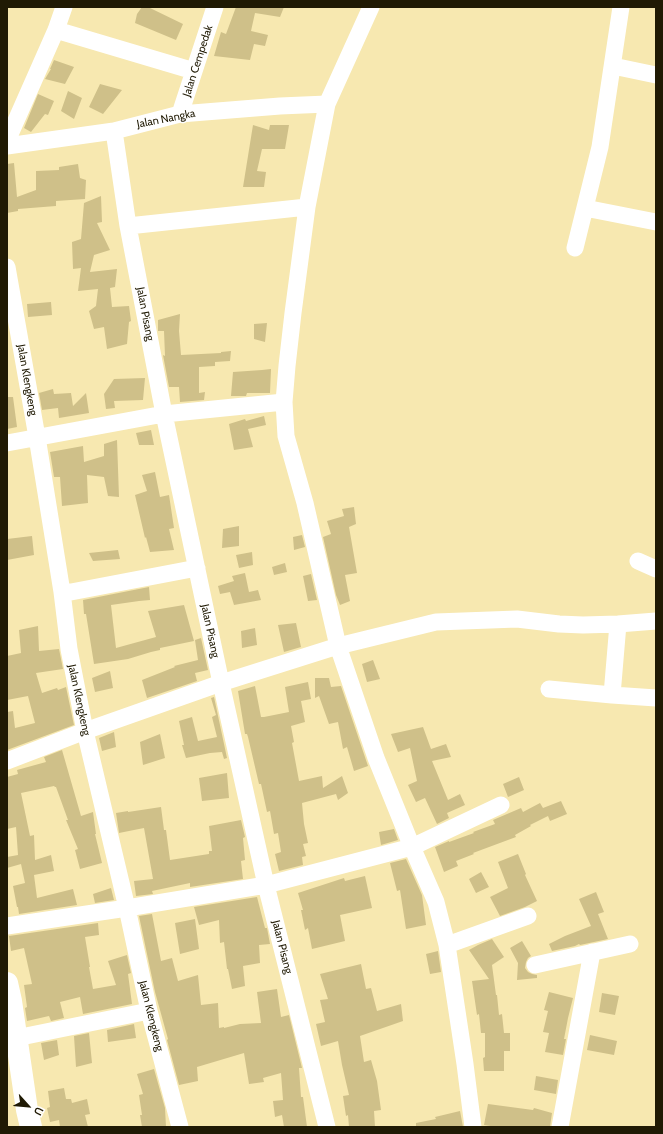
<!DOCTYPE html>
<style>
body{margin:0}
#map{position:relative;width:663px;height:1134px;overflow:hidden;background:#f7e8b0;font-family:Cabin,sans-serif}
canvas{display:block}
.frame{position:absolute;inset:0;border:8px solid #201a04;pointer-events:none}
.north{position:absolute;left:8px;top:1086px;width:40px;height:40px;-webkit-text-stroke:3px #fff;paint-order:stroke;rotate:117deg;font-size:11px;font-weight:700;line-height:16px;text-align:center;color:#201a04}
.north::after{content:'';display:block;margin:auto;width:14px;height:18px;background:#201a04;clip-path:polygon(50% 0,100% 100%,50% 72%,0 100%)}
</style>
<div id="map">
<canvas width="663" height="1134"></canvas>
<div class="frame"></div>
<div class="north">U</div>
</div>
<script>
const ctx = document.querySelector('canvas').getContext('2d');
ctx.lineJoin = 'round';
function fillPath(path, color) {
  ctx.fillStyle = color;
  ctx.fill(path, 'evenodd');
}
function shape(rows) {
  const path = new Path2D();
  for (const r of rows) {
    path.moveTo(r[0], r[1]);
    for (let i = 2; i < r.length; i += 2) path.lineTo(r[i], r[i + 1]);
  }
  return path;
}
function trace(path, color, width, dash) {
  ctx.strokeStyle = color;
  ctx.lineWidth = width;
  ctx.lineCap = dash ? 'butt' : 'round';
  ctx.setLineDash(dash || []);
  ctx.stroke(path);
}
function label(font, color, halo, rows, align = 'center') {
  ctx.font = font + ' Cabin,sans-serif';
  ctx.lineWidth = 3;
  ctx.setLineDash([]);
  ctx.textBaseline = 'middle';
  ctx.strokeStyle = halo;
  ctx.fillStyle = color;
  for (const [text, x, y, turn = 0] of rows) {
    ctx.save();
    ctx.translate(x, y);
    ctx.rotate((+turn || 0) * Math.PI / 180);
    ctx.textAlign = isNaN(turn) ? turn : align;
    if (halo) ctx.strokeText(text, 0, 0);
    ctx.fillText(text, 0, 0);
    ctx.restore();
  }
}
fillPath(shape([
 [142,7,150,8,183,24,176,40,135,23,137,14],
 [236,7,284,7,280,17,255,13,251,31,268,35,265,46,254,44,250,60,214,56,221,32,226,34],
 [54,60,74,67,65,84,45,79,51,69,50,69],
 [100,84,122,90,103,114,89,107],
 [68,91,82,98,74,119,61,111],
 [38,94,54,101,48,115,45,114,31,132,24,128],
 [253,125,269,130,270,125,289,125,285,149,262,149,257,171,266,172,264,187,243,187],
 [14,163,17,197,36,190,36,171,59,170,59,167,78,164,80,178,86,180,85,199,56,201,56,206,18,209,18,211,7,213,7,164],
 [101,196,102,222,97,223,110,250,94,255,90,272,117,269,115,287,110,288,112,307,129,306,131,321,129,322,127,344,107,349,104,327,94,329,89,311,96,306,98,289,78,291,81,268,73,269,72,242,81,239,84,203],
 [51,302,52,315,28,317,27,304],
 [180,314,179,331,181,355,221,353,221,352,231,351,230,361,215,362,215,366,199,367,199,393,205,392,204,400,180,402,179,387,169,387,163,355,165,356,164,331,158,331,158,320],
 [267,323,265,342,254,339,254,324],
 [271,369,270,393,247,393,246,396,231,396,233,372,262,370],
 [145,378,143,400,114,401,115,408,106,409,104,394,114,379],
 [53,389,54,394,71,393,73,406,86,393,89,413,59,418,58,408,42,410,39,393],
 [7,397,13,397,17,427,7,429],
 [264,416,266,425,248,429,253,447,234,450,229,424,245,419,246,421],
 [151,430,154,445,139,445,136,433],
 [117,440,119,497,108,496,104,477,87,475,88,503,62,506,60,477,54,477,50,452,83,446,84,462,104,456,104,444],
 [155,472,160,497,169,495,174,528,169,529,174,550,150,552,146,537,145,538,135,495,147,491,142,475],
 [354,507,356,524,349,527,357,573,345,575,350,601,340,605,336,595,323,537,331,534,327,521,344,516,342,509],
 [239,526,239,546,222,548,223,529],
 [302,535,305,547,294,550,293,537],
 [32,536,34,555,7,560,7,539],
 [118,550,120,559,93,561,89,553],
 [252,552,253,565,239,568,236,555],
 [285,563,287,572,274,575,272,567],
 [245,573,249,592,258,590,261,600,234,605,230,592,220,594,218,586,234,581,232,576],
 [311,574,317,600,308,601,303,576],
 [149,587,150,600,139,601,111,605,116,648,156,637,148,611,184,605,194,641,160,648,160,650,151,652,128,659,94,664,86,614,84,614,83,600],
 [296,623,301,647,284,652,278,625],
 [38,626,39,651,59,649,63,669,36,673,42,693,57,688,58,690,66,687,74,725,7,750,7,712,13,711,15,728,35,723,28,696,7,700,7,656,21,653,19,630],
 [255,628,257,645,242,648,241,631],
 [201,638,208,670,195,673,197,681,147,698,142,680,175,667,174,666,198,660,195,640],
 [373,660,380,679,367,682,362,664],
 [110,671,113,688,95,692,92,678],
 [315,678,329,678,331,687,341,686,368,766,354,771,347,747,343,749,338,722,329,724,319,696,315,698],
 [308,682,311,699,301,701,305,722,291,726,294,742,292,743,299,781,322,776,323,788,342,776,348,793,338,800,336,794,302,803,304,824,308,843,303,844,306,856,302,857,303,865,279,871,275,854,281,852,278,833,274,834,270,811,267,812,261,784,259,784,248,737,247,734,245,734,238,691,255,686,261,717,264,717,289,712,285,687],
 [214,697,227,758,224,759,222,752,210,753,186,758,182,745,184,745,179,721,192,717,198,741,217,737,212,717,216,715,211,698],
 [423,727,431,749,446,744,451,757,432,761,448,800,460,794,465,805,447,813,449,818,437,824,425,798,416,802,408,785,417,781,410,748,398,752,391,734],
 [114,732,116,747,102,751,99,738],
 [160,734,165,758,143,765,140,742],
 [62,750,81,816,93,812,96,834,95,834,102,863,80,869,75,850,78,849,66,820,68,820,56,787,55,787,54,786,21,793,30,836,34,835,35,860,51,855,54,871,34,875,37,898,73,889,77,905,19,914,18,907,17,907,13,886,25,883,21,864,7,868,7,857,18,855,16,827,7,829,7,777,18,774,17,770,46,762,44,757],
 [227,773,229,798,202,801,199,778],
 [519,777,524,790,508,797,503,784],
 [561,801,567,814,550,821,548,816,530,825,531,826,515,835,516,837,473,853,474,854,456,861,458,866,444,872,435,847,449,841,449,842,474,833,473,832,495,824,493,820,521,808,523,812,540,803,543,808],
 [161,807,164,830,166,830,170,860,209,854,209,851,212,851,209,826,241,820,245,837,243,838,245,860,241,861,243,879,190,887,190,883,152,891,153,894,136,896,134,881,153,879,144,828,119,833,116,813,128,811,128,812],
 [394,829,398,840,381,845,379,832],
 [518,854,526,874,525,875,537,901,525,907,500,916,490,897,508,888,498,862],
 [406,859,422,895,426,925,406,929,400,890,397,891,390,863],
 [481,872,489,887,476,893,469,879],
 [365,876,372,908,340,915,345,941,312,949,308,928,305,930,301,910,303,910,298,893,344,878,345,881],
 [111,888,114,900,95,903,93,894],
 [596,892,604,912,598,914,608,939,580,945,579,944,575,946,552,951,549,944,565,936,591,926,579,899],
 [257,897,265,928,267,928,270,944,259,945,260,963,243,966,245,986,232,989,228,969,227,969,224,942,220,943,219,920,199,925,194,907],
 [152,914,161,961,172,958,178,981,198,975,201,1005,218,1003,219,1028,224,1027,224,1028,240,1024,261,1023,257,992,277,989,281,1017,289,1015,302,1068,299,1068,301,1097,303,1097,307,1127,284,1127,282,1115,275,1117,273,1101,283,1100,281,1073,263,1078,264,1082,249,1084,244,1053,197,1067,198,1081,179,1085,167,1040,168,1039,155,992,139,916],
 [195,919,199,949,180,954,175,923],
 [98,923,99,935,85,937,90,967,89,967,93,989,116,985,108,961,127,955,131,973,128,974,132,1004,83,1014,80,997,60,1002,64,1018,51,1021,49,1016,27,1021,25,1008,27,1007,24,985,32,984,24,948,11,951,9,936],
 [492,939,504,957,492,965,496,995,497,995,499,1015,502,1014,504,1033,510,1033,510,1051,504,1051,504,1071,484,1071,483,1058,485,1057,485,1033,481,1033,479,1014,477,1015,472,981,489,979,469,950,478,945],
 [522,941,531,956,528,958,526,962,525,968,528,972,532,974,537,975,537,978,517,980,518,963,510,948],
 [438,951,441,972,430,974,426,954],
 [361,964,366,989,371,988,377,1011,401,1004,403,1021,360,1036,364,1062,371,1060,377,1081,381,1110,374,1111,375,1127,349,1127,348,1115,346,1116,343,1096,349,1095,342,1065,338,1041,321,1046,316,1024,325,1022,320,1000,328,999,320,974],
 [549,992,573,998,568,1018,564,1039,566,1039,563,1055,545,1052,549,1033,543,1032,548,1011,544,1010],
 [602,993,619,996,615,1015,599,1012],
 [134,1024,136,1038,108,1042,107,1030],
 [89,1033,92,1063,76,1067,74,1036],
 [590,1035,617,1041,614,1055,587,1050],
 [57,1040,59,1055,44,1060,41,1043],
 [154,1069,165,1108,166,1127,142,1127,140,1115,142,1115,139,1095,143,1094,137,1074],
 [536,1076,558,1080,556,1094,534,1090],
 [64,1088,66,1099,71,1099,72,1103,87,1099,90,1114,85,1115,88,1127,60,1127,59,1120,50,1122,47,1108,50,1107,48,1091],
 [488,1104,533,1110,534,1108,552,1113,550,1127,497,1127,484,1125],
 [460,1111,463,1127,416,1127,416,1123,436,1119,435,1117]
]), '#cfc089');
trace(shape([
 [371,7,327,104,307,207,293,313,287,366,284,402,286,436,305,503,338,646,376,758,412,847,436,902,447,945,465,1064,473,1127],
 [56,30,194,71],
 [613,66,656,75],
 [180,114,215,7],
 [114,131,128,226,164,414,221,683,266,885,327,1127],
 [7,141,56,30,64,7],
 [7,146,114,131,180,114,280,106,327,104],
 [585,208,656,222],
 [128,226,307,207],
 [575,248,600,147,621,7],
 [7,267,37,437,62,592,69,649,85,731,127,908,149,1011,180,1127],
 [7,443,164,414,284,402],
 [638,561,656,569],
 [62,592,71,592,197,568],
 [549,689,612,695,618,624],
 [612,695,656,698],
 [7,761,85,731,221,683,338,646,436,622,517,619,559,624,583,625,618,624,656,621],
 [7,926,127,908,266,885,412,847,501,805],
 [447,945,528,916],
 [535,965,630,944],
 [16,1038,149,1011],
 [560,1127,592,952]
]), '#fff', 17);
trace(shape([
 [7,983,11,1001,27,1110,31,1127]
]), '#fff', 22);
label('11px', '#201a04', '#fff', [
 ["Jalan Cempedak",198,61,-72],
 ["Jalan Nangka",166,119,-11],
 ["Jalan Pisang",145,314,79],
 ["Jalan Klengkeng",27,380,80],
 ["Jalan Pisang",210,631,78],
 ["Jalan Klengkeng",79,700,78],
 ["Jalan Pisang",282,947,76],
 ["Jalan Klengkeng",151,1016,76]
]);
</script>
